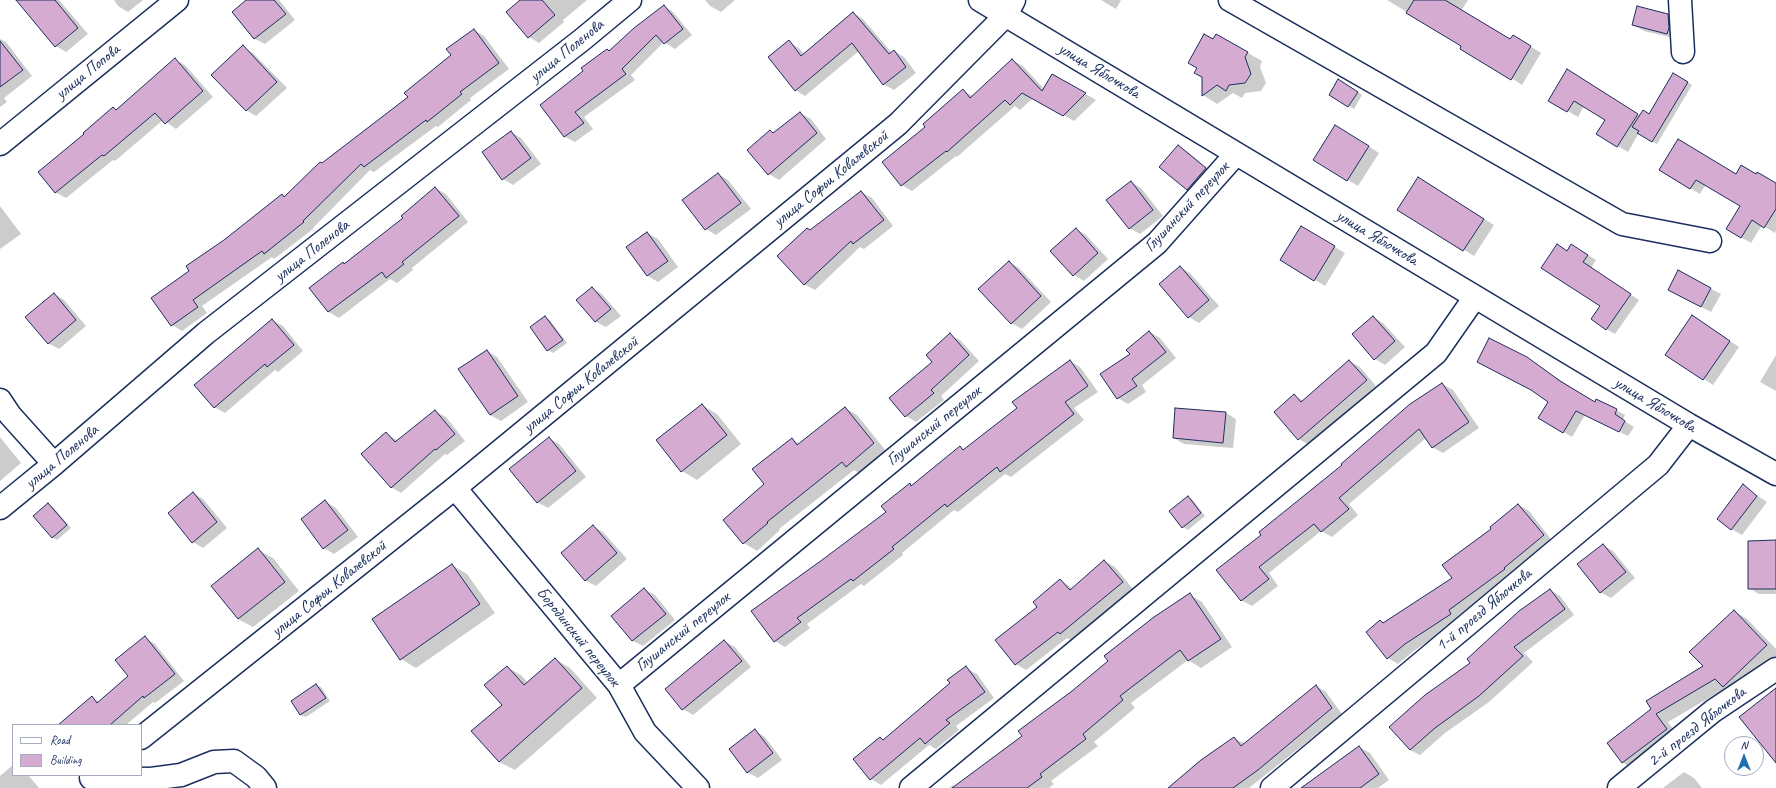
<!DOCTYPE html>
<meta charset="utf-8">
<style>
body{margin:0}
#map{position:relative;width:1776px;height:788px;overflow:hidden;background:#fff;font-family:Caveat,sans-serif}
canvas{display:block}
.legend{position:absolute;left:12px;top:724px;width:130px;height:52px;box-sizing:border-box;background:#fff;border:1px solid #a4acbf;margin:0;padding:5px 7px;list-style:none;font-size:12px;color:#1b2f5e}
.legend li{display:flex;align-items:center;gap:8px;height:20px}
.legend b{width:20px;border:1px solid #a4acbf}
.north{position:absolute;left:1724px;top:736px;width:40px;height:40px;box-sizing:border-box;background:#fff;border:1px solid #a4acbf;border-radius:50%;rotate:0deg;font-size:11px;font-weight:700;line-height:16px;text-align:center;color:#1b2f5e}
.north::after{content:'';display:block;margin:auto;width:14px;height:18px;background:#1f6fb2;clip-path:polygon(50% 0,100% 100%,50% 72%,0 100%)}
</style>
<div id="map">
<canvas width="1776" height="788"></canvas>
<ul class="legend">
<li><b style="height:5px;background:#fff"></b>Road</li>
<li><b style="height:11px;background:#d5abd1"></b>Building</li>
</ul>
<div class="north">N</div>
</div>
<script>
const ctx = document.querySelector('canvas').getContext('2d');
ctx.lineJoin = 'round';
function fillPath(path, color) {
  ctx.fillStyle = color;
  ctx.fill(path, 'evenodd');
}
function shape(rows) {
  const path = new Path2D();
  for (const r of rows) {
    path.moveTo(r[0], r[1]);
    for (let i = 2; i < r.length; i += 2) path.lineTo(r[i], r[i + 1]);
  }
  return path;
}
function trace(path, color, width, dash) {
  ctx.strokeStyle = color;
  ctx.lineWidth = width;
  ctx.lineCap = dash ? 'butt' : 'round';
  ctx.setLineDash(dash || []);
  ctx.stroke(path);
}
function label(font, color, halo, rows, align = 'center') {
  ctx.font = font + ' Caveat,sans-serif';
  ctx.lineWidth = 3;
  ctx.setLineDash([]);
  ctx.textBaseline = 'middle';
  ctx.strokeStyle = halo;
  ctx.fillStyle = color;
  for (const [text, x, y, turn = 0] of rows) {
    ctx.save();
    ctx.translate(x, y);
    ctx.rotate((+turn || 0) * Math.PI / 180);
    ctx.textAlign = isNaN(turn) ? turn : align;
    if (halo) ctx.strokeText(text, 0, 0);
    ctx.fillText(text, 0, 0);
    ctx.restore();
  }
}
fillPath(shape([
 [29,0,59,0,88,34,66,52,56,46],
 [114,0,143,0,128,12,118,6],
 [248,0,279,0,295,20,265,44,255,39,233,12],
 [522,0,587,0,563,20,564,22,539,43,529,37],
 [705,0,735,0,721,12,710,6],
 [1101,0,1121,0,1116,9],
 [1387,0,1468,0,1461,11,1510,40,1524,42,1541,53,1522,85,1463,46],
 [664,6,673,12,692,35,675,49,664,42,631,75,635,80,584,117,593,129,575,142,565,137,541,106,585,71,607,50,610,52],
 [853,13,863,19,892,53,894,51,904,57,916,73,894,90,883,84,859,51,805,96,795,90,789,42,799,48,804,54],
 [1668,15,1678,21,1678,39,1644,31,1633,25],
 [474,30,484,36,509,69,470,98,471,100,438,127,436,126,374,172,370,170,313,228,313,229,274,259,272,257,202,306,207,313,182,331,172,325,191,271,225,241,282,196,286,198,322,164,409,97,452,56],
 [1216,35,1262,61,1260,67,1266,83,1261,91,1245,93,1242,98,1233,93,1217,104,1203,95,1203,77,1198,68],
 [0,39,6,42,32,76,4,98,7,102,0,107],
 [243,47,253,53,287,88,256,116,246,110],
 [175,60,185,65,213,97,176,129,163,120,115,161,113,160,66,198,55,192,114,109,117,110],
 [1012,60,1023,66,1044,89,1053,75,1096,100,1074,121,1033,98,1020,110,1015,106,957,157,956,156,912,191,902,185,926,127,963,91,973,96],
 [1568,70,1640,116,1649,115,1674,75,1692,85,1657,144,1639,133,1628,152,1597,134,1606,119,1584,106,1578,117,1549,100],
 [1339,81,1362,95,1354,109,1330,94],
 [800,113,811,119,826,139,779,180,769,174,748,150,771,131,774,133],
 [511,132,521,138,541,164,513,185,503,179],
 [1346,132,1379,153,1358,186,1315,160],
 [1178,146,1188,152,1215,175,1198,195,1188,189,1160,167],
 [1660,170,1736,175,1776,184,1776,230,1775,233,1762,225,1751,243,1727,229,1741,206,1706,184,1700,194],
 [718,174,728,180,751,209,716,235,706,229,684,200],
 [1131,182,1141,188,1163,216,1140,234,1129,228],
 [1429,184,1494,225,1474,256,1399,210],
 [435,188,446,194,468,222,412,268,413,270,397,283,390,279,339,318,329,312,311,288,343,263,345,264,404,218],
 [861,192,872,198,893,226,864,249,860,247,815,290,804,284,810,231],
 [0,206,21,234,0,249],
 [1301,227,1345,253,1325,286,1282,260],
 [1076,229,1086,235,1108,259,1084,281,1074,275],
 [647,233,658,239,678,267,658,282,648,276],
 [1572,245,1596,260,1591,268,1639,300,1615,334,1606,329,1601,306,1567,252],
 [1009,262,1019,268,1051,302,1022,329,1011,323],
 [1180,267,1190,273,1219,306,1199,323,1189,317,1160,284],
 [592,288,602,294,621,316,606,327,596,322,578,300],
 [1711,289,1721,294,1711,312,1679,295],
 [54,294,64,300,86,326,59,349,48,343],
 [545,317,550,320,567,343,553,353,548,350],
 [1373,317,1383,323,1405,347,1385,365,1375,359],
 [272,320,283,326,303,351,278,372,275,370,225,413,214,407],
 [1703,323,1739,347,1713,385,1667,355],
 [1150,332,1160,338,1176,358,1142,385,1146,392,1128,404,1118,398,1131,354],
 [950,335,960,340,979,361,941,396,944,400,916,422,906,416],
 [487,351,497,357,528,402,501,421,490,415],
 [1776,355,1776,391,1760,382],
 [1527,358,1595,403,1597,400,1625,415,1623,420,1634,427,1628,436,1585,415,1572,437,1540,418,1550,402],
 [1070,361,1080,367,1098,392,1074,408,1084,420,1011,477,1005,474,958,512,954,510,902,553,903,555,864,586,861,584,807,624,810,628,785,647,775,641,753,611,888,512,910,485,912,486,960,448,964,450,1018,408],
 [1349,361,1360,367,1376,386,1309,445,1299,439,1294,396,1304,401],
 [1442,384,1453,390,1479,428,1443,453,1432,447,1426,438,1349,504,1358,515,1332,537,1321,531,1269,573,1278,586,1252,606,1241,600,1262,535],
 [702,405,717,414,741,444,697,480,682,471],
 [845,408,857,415,886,451,859,473,854,470,779,529,780,530,757,551,744,543,724,520,766,484,792,439,800,444],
 [1176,409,1226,413,1236,419,1233,448,1184,444,1174,438],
 [435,411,446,417,465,441,447,455,445,454,401,493,391,487,386,433,398,441],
 [0,437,21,463,0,481],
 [549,438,559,444,586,477,548,508,537,502],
 [1743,486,1767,502,1742,535,1731,529],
 [193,493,203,499,227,528,203,548,193,542],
 [1188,497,1193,500,1205,516,1188,530,1183,527],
 [326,502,336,508,358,537,334,554,324,548],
 [49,504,53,507,71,528,57,540,52,537],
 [1519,505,1529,511,1553,542,1514,575,1458,616,1461,620,1415,650,1398,664,1388,658,1384,624,1454,578,1492,529],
 [593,526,603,532,627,559,596,586,586,581,562,553],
 [1776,541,1776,594,1759,594,1749,588],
 [1603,545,1613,551,1635,578,1611,598,1600,592],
 [258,550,273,558,299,591,253,627,238,619],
 [1104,561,1115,567,1133,589,1071,640,1067,638,1026,670,1016,664,1039,608,1060,580,1073,589],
 [452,565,467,574,495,613,416,668,401,659],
 [644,589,655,595,675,620,643,646,633,641,612,616],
 [1550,590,1560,596,1574,615,1524,653,1533,662,1489,702,1445,733,1420,755,1410,750,1471,663],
 [1190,595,1202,602,1232,647,1201,668,1188,660,1131,703,1135,708,1094,742,1098,746,1051,781,1054,784,1049,788,949,788,953,785,955,787,1023,736,1059,703],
 [1734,611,1747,619,1776,649,1776,656,1737,694,1726,688,1668,722,1679,737,1635,770,1622,762,1653,710,1705,666],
 [145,638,155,644,184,681,155,703,153,702,126,725,60,725,92,698,100,702,129,677],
 [724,641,735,647,751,667,693,715,683,709],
 [555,659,570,668,597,698,515,770,499,762,473,731,503,705,507,667,522,676,528,683],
 [966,668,977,674,994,698,956,726,959,730,936,749,929,745,881,785,871,779,880,738,884,740,951,683],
 [316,685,321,687,330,701,306,717,301,715,292,701],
 [1316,686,1326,692,1342,714,1249,788,1169,788,1234,738,1245,744],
 [755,731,765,737,782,760,758,778,747,772],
 [1359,747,1370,753,1389,780,1378,788,1311,788],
 [13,765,13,775,28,775,39,788,0,788,0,776],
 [1684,772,1694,778,1702,788,1663,788]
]), '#0003');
const building = shape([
 [16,0,55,0,78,28,55,47,16,0],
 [246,0,274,0,286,14,254,39,232,12,246,0],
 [520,0,542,0,555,15,528,38,506,12,520,0],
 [1414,0,1445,0,1510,39,1513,35,1531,46,1511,80,1460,49,1461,46,1406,13,1414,0],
 [664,5,683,29,664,44,656,35,622,69,626,74,575,112,584,123,564,137,540,105,583,71,581,68,607,49,609,51,634,28,664,5],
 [1637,6,1668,14,1669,28,1667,34,1632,25,1637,6],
 [853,12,889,54,894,50,906,67,883,85,852,43,795,91,768,57,789,40,801,56,853,12],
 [474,29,499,63,460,92,462,94,427,122,426,120,364,167,361,164,303,221,304,222,264,254,262,251,193,300,198,307,171,326,151,298,189,271,186,266,224,240,282,194,284,197,320,162,322,163,408,97,404,93,451,55,446,49,474,29],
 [1204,34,1213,39,1216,34,1248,52,1245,57,1251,74,1245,83,1229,85,1226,91,1217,85,1202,96,1202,77,1194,73,1197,68,1188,63,1204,34],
 [0,41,23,70,0,87,0,41],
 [243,45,277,82,246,111,211,75,243,45],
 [175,58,203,91,165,124,155,113,104,156,102,155,55,193,38,172,84,134,83,133,113,107,116,110,175,58],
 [1012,59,1042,91,1052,74,1086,93,1063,116,1022,93,1010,105,1005,100,947,152,946,151,901,186,882,162,925,127,923,124,963,89,970,98,1012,59],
 [1567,69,1638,114,1617,147,1596,134,1605,120,1574,101,1567,112,1548,101,1567,69],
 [1673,73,1688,82,1652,142,1637,133,1639,131,1632,127,1643,110,1649,114,1673,73],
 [1338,79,1358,92,1348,107,1329,95,1338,79],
 [800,112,817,133,768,175,747,150,770,130,773,133,800,112],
 [1335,125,1369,146,1347,181,1313,160,1335,125],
 [511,131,531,158,502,180,482,152,511,131],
 [1678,139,1736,174,1741,165,1756,174,1757,172,1776,183,1776,209,1764,228,1752,220,1741,238,1726,229,1740,206,1696,180,1690,189,1659,170,1678,139],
 [1178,145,1206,168,1187,190,1159,167,1178,145],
 [718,173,741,203,705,230,682,200,718,173],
 [1418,177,1484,219,1463,251,1397,210,1418,177],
 [1131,181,1153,210,1129,229,1106,200,1131,181],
 [435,187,459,216,402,262,404,264,386,278,382,272,328,312,309,288,343,262,344,264,403,218,401,216,435,187],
 [861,191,884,220,853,244,851,241,804,285,777,256,807,228,810,230,861,191],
 [1301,226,1335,246,1314,281,1280,260,1301,226],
 [1076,228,1098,253,1073,276,1050,251,1076,228],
 [647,232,668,261,647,276,626,247,647,232],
 [1557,244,1567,251,1571,244,1588,255,1583,262,1631,294,1606,330,1591,319,1600,306,1541,268,1557,244],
 [1009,261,1041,296,1011,324,978,289,1009,261],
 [1180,266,1209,300,1188,318,1159,284,1180,266],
 [1678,270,1711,288,1701,307,1668,290,1678,270],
 [592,287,611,309,595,322,576,300,592,287],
 [54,293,76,320,48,344,25,317,54,293],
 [1692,315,1730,341,1703,380,1665,355,1692,315],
 [545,316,563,340,547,351,530,327,545,316],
 [1373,316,1395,341,1374,360,1352,334,1373,316],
 [272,319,294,345,267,367,265,364,214,408,194,385,272,319],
 [1149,331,1166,352,1132,379,1137,386,1117,399,1100,374,1130,354,1126,350,1149,331],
 [950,333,969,355,931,390,934,393,905,417,889,398,932,362,926,355,950,333],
 [1489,338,1527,357,1560,381,1595,402,1596,399,1617,409,1615,414,1625,421,1619,432,1576,411,1563,433,1538,418,1548,402,1531,390,1477,362,1489,338],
 [487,350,518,396,490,415,458,369,487,350],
 [1070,360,1088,386,1065,402,1074,414,1000,472,997,467,947,507,945,504,892,547,894,549,853,581,851,579,797,618,801,622,774,642,751,611,822,560,886,512,881,506,910,483,911,486,960,446,963,450,1017,408,1012,402,1070,360],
 [1349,360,1367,380,1298,440,1274,412,1294,394,1301,402,1349,360],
 [1442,383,1469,422,1432,448,1419,429,1339,498,1349,509,1321,532,1314,524,1259,567,1269,579,1241,601,1216,570,1261,535,1259,532,1342,465,1341,464,1410,404,1442,383],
 [702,404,727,435,681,472,656,440,702,404],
 [845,407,874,443,846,467,842,462,767,522,768,523,743,544,723,520,764,484,752,469,792,438,797,445,845,407],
 [1175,408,1226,412,1223,443,1173,438,1175,408],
 [435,410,455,434,436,450,435,449,391,488,361,454,386,432,395,442,435,410],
 [549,437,576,471,537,503,509,469,549,437],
 [1743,484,1757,496,1731,530,1717,519,1743,484],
 [193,492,217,522,192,543,168,513,193,492],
 [1188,496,1201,513,1182,528,1169,511,1188,496],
 [325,500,348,530,323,549,301,519,325,500],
 [48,503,67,525,52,538,33,516,48,503],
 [1518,504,1544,535,1504,568,1505,569,1449,610,1451,614,1405,644,1387,659,1366,632,1380,620,1383,623,1452,578,1442,565,1491,529,1490,527,1518,504],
 [593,525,617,553,585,581,561,553,593,525],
 [1776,540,1776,589,1748,589,1748,541,1776,540],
 [1603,544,1626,572,1600,593,1577,564,1603,544],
 [258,548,285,582,238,619,211,586,258,548],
 [1104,560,1123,582,1060,634,1058,632,1015,665,995,640,1037,607,1033,602,1060,579,1070,590,1104,560],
 [452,564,480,604,400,660,372,619,452,564],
 [644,588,666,614,632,641,611,616,644,588],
 [1550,589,1565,609,1514,647,1523,656,1479,696,1435,728,1410,750,1389,727,1425,695,1470,663,1467,659,1519,611,1550,589],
 [1190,593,1221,639,1188,661,1180,650,1120,696,1123,700,1083,734,1086,739,1040,774,1042,777,1027,788,952,788,1022,736,1018,731,1072,691,1108,661,1104,656,1154,617,1190,593],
 [1734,610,1767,645,1723,687,1715,679,1656,714,1667,729,1622,763,1607,743,1651,709,1646,701,1703,666,1689,652,1734,610],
 [145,636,175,674,144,698,143,696,110,725,58,725,92,696,97,703,128,676,115,660,145,636],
 [724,640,742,661,682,710,665,689,724,640],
 [555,658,582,688,499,762,471,731,502,705,484,685,507,666,524,685,555,658],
 [966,666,985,692,946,720,950,723,925,744,920,738,870,780,853,759,880,737,883,740,950,683,947,680,966,666],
 [316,684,326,698,300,715,291,701,316,684],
 [1316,685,1332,708,1258,770,1233,788,1168,788,1201,760,1234,737,1241,746,1316,685],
 [1776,688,1776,763,1739,717,1776,688],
 [755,729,773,753,747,773,729,749,755,729],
 [1359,746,1379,774,1360,788,1301,788,1359,746]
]);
fillPath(building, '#d5abd1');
trace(building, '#1b2f5e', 1);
const minor = shape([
 [980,0,1689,425,1776,474],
 [1230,0,1622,224,1710,241],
 [1680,0,1683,52],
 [0,144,177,0],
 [0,400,10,415,54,464],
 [455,488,619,685,645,732,698,788],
 [0,508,54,464,206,333,583,39,630,0],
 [619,685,1157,243,1236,154],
 [141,738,455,488,898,124,1006,15,1014,0],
 [91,778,151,779,181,775,214,762,234,761,256,777,265,788],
 [911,788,1436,353,1475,297],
 [1272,788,1658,465,1689,425],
 [1619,788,1713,711,1776,669]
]);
trace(minor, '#1b2f5e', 25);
trace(minor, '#fff', 22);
label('17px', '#1b2f5e', '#fff', [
 ["улица Поленова",567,51,-39],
 ["улица Яблочкова",1099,71,31],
 ["улица Попова",88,72,-39],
 ["улица Софьи Ковалевской",831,179,-39],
 ["Глушанский переулок",1187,207,-47],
 ["улица Яблочкова",1377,238,31],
 ["улица Поленова",312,251,-38],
 ["улица Софьи Ковалевской",581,385,-39],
 ["улица Яблочкова",1655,405,31],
 ["Глушанский переулок",934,426,-39],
 ["улица Поленова",62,457,-40],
 ["улица Софьи Ковалевской",329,589,-39],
 ["1-й проезд Яблочкова",1484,610,-40],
 ["Глушанский переулок",683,632,-39],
 ["Бородинский переулок",578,637,51],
 ["2-й проезд Яблочкова",1697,727,-38]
]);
</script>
